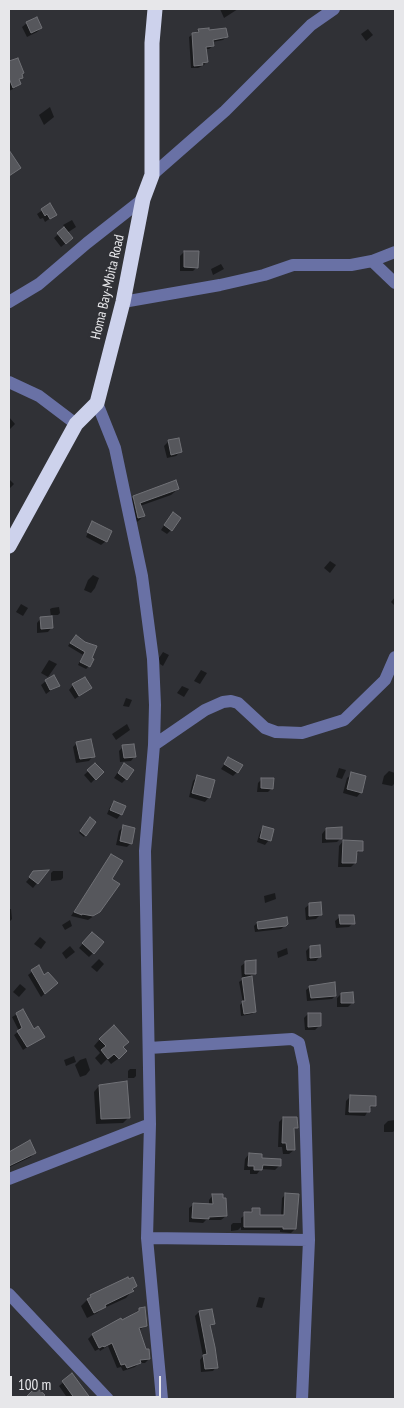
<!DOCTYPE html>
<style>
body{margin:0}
#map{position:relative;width:404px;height:1408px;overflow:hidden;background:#303136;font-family:"PT Sans Narrow",sans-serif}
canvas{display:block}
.frame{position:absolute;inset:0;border:10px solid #e7e7ea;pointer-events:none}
.scale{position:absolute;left:10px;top:1376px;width:151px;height:22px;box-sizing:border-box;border:2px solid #e7e7ea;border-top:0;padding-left:6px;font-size:15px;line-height:18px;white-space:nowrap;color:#e7e7ea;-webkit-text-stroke:4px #303136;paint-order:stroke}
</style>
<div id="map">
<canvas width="404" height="1408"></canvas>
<div class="frame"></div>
<div class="scale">100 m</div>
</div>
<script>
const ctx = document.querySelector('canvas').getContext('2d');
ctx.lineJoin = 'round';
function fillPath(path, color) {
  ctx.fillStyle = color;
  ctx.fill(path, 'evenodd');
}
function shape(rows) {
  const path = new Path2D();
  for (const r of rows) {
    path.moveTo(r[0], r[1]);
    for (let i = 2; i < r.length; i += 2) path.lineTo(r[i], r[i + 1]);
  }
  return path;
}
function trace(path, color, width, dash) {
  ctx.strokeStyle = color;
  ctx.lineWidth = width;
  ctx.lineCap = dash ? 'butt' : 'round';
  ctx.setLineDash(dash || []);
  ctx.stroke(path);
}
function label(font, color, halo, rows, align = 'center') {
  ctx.font = font + ' "PT Sans Narrow",sans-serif';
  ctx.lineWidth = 5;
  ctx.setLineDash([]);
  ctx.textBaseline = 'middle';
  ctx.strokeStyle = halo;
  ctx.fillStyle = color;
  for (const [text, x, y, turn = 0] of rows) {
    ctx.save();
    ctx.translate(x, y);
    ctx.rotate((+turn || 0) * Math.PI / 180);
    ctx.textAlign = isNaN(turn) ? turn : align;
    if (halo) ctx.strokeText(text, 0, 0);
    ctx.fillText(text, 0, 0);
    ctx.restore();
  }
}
fillPath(shape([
 [220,9,238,9,224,18],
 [27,23,41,28,37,32,27,37,22,27],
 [368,29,373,35,366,41,361,34],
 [199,30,226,37,223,40,212,42,213,46,209,49,205,49,207,61,204,65,198,68,191,68,189,37],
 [17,59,22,77,18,81,20,84,15,88,9,91,9,63],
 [50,107,54,117,44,125,39,115],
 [50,205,55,215,45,222,43,218,40,219,37,214],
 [72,220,76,227,67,233,67,242,61,247,54,238,65,228,63,225],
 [184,252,197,267,193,271,180,271,180,256],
 [221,264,224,269,213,275,211,269],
 [9,417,15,424,9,430],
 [169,441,180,452,176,456,167,458,164,446],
 [9,479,14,484,9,489],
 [178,489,171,495,140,506,144,516,137,522,127,503,134,497],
 [169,518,171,530,167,534,161,530],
 [93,523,106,541,101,545,86,537,91,526,89,526],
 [330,561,336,565,330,573,324,568],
 [93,575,99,578,95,588,91,593,84,590,88,580],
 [395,597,395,606,391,602],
 [21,604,28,608,23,616,16,612],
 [59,607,60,613,58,615,51,615,52,627,48,632,37,633,37,623,41,618,51,617,50,609,52,608],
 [73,639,85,643,89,666,86,669,78,665,83,655,68,646],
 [163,652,169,655,163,666,160,664,159,658],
 [49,660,57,664,48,677,41,673],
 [201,670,207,673,200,684,194,681],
 [46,681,58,685,46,694,41,685],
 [73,685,90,688,75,699,69,690],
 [182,686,189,689,184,697,177,693],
 [126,698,132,700,129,707,123,706],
 [127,724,130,730,116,740,112,734],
 [77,743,93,756,89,761,76,763,73,747],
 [123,747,135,756,131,761,120,762,119,751],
 [228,759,237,772,233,776,221,769],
 [95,765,102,772,91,783,84,775],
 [339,768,346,770,342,779,336,777],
 [120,769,126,779,122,783,114,778],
 [389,771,395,773,395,783,392,786,382,784,384,776],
 [352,774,361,792,357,797,343,793,347,778],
 [197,777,209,797,205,802,189,797,193,781],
 [262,779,272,788,268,792,257,792,258,783],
 [115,802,121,814,117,819,107,814,110,807],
 [88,820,85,835,84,837,79,833],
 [123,827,131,843,127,847,116,845,119,831],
 [264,827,269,840,265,845,257,842,260,832],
 [326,829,341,838,337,842,322,843,322,834],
 [343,841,361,850,355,855,355,863,351,867,338,867,339,846],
 [111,856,111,880,100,912,88,920,71,916],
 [53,871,63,871,63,878,61,880,51,881,51,873],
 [34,873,37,883,33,888,26,882],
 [275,893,276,899,265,903,264,896],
 [310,904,320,915,316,919,306,920,305,908],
 [9,909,11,909,12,919,9,922],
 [340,917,353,923,349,927,336,928,335,921],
 [70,920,72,926,65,930,62,925],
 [257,923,287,924,281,929,255,932,254,926],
 [40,937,46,942,41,949,34,944],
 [88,938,93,953,89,957,79,948],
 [70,946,75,952,66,959,62,953],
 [310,947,320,956,316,961,307,961,306,951],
 [287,948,288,954,278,958,277,952],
 [99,959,104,964,97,972,91,967],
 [246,962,254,974,251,977,255,1011,252,1014,241,1016,240,1005,243,1002,239,982,242,980,241,966],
 [38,967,44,976,56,983,41,997,28,975],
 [20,984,26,989,19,997,13,992],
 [310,987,335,996,332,999,307,1001,306,990],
 [341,994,353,1002,348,1007,337,1007,337,998],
 [23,1011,33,1030,43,1036,23,1050,14,1035,19,1031,12,1017],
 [308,1014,320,1025,315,1030,305,1030,304,1018],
 [100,1039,122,1047,119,1058,111,1064,107,1059,101,1065,95,1058,100,1053,94,1046],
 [74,1056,76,1062,66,1066,64,1060],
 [86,1058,90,1070,86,1075,80,1077,75,1065,80,1060],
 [130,1069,136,1069,136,1076,134,1078,128,1078,128,1071],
 [99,1086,129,1117,123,1123,96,1124,94,1092],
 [350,1097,375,1105,369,1109,365,1116,345,1115,346,1101],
 [283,1118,296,1127,293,1131,294,1150,289,1154,283,1154,282,1147,278,1147,279,1122],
 [395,1120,395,1130,393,1132,384,1132,384,1125,388,1121],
 [35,1152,31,1157,10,1167,9,1163,10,1153],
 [249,1154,260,1159,279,1166,275,1170,261,1169,257,1174,250,1174,250,1170,244,1170,245,1159],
 [213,1195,226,1216,221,1220,206,1220,203,1223,189,1222,189,1208,194,1204,209,1205,209,1200],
 [285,1195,295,1229,291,1233,280,1232,280,1230,241,1230,241,1227,238,1230,231,1231,231,1225,233,1223,241,1223,241,1218,252,1210,259,1216,281,1216,282,1198],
 [136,1286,126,1298,102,1309,97,1313,87,1318,81,1306,91,1296],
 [259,1297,265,1298,262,1308,256,1307],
 [140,1309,146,1326,139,1330,149,1359,145,1363,139,1363,135,1367,123,1371,121,1367,117,1368,108,1346,100,1351,99,1349,95,1351,88,1339,92,1335,121,1322],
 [211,1310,213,1324,209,1328,216,1367,213,1371,201,1372,200,1360,203,1356,195,1316,199,1312],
 [72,1375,90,1399,68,1399,59,1386]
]), '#0007');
const building = shape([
 [37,17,42,28,31,33,26,22,37,17],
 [209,28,209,30,226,28,228,37,213,40,214,46,206,47,208,62,202,63,203,65,194,66,192,33,199,32,198,29,209,28],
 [18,58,24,73,22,74,23,78,19,79,21,84,13,88,9,78,9,61,18,58],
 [9,150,21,168,9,176,9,150],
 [50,203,57,215,50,219,47,214,45,216,41,209,50,203],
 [64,227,73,238,66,244,57,233,64,227],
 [184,251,199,251,198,268,184,267,184,251],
 [179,438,182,452,171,455,168,440,179,438],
 [176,480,179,489,140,503,145,516,138,518,133,496,176,480],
 [173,512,181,518,172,531,164,525,173,512],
 [92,521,112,531,107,542,87,532,92,521],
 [52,616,53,628,41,629,40,617,52,616],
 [76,635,85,642,97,646,92,658,94,659,90,667,80,662,85,652,70,643,76,635],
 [54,675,60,686,50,690,45,680,54,675],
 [85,677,92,688,79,696,72,684,85,677],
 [91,739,95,757,80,759,76,742,91,739],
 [134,744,136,757,124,758,122,745,134,744],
 [228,757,243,765,238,773,224,764,228,757],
 [95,763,104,772,96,780,87,770,95,763],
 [124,763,134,770,127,780,118,773,124,763],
 [351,772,366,776,362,793,347,789,351,772],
 [197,775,215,780,210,798,192,793,197,775],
 [261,778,274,778,273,789,261,788,261,778],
 [114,801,126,806,122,815,110,810,114,801],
 [90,817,96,822,86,836,80,831,90,817],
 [123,825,135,828,132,844,120,841,123,825],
 [263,826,274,829,271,841,260,838,263,826],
 [342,827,342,839,326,839,326,828,342,827],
 [343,840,363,841,363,851,357,851,356,863,342,863,343,840],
 [111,854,123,861,112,879,120,884,100,912,93,916,82,914,82,915,74,912,111,854],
 [49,870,38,884,29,877,33,871,49,870],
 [321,902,322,915,309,916,309,903,321,902],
 [339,915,354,915,355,924,340,924,339,915],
 [287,917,288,924,286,926,258,929,257,922,287,917],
 [92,932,104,942,94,954,82,943,92,932],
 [320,945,321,957,310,958,310,946,320,945],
 [256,960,256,974,245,974,245,961,256,960],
 [39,965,44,975,48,972,58,983,45,994,31,970,39,965],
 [252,976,256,1012,244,1014,242,1001,245,1001,242,978,252,976],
 [335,982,336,996,311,998,309,986,335,982],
 [353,992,354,1003,341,1003,341,993,353,992],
 [23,1009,34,1029,38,1026,45,1037,27,1047,17,1031,22,1028,16,1013,23,1009],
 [308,1013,321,1013,321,1026,308,1027,308,1013],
 [114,1025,129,1042,123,1047,127,1051,119,1059,114,1054,108,1059,101,1050,106,1046,99,1039,114,1025],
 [127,1081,130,1118,101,1119,99,1085,127,1081],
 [350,1095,376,1096,376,1106,370,1106,370,1112,349,1112,350,1095],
 [283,1117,297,1117,298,1128,294,1128,295,1150,287,1150,286,1143,282,1143,283,1117],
 [30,1140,36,1153,9,1166,9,1152,30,1140],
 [249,1153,262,1154,262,1158,281,1159,281,1166,263,1165,262,1170,254,1170,254,1166,248,1166,249,1153],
 [285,1193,299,1194,296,1229,283,1229,283,1227,244,1227,244,1212,252,1212,252,1208,260,1208,260,1215,284,1215,285,1193],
 [212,1194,223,1194,223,1198,226,1198,227,1216,209,1217,209,1219,192,1218,193,1203,213,1204,212,1194],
 [128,1277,129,1279,133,1277,137,1286,132,1289,134,1291,105,1305,106,1307,94,1313,87,1299,91,1297,90,1295,128,1277],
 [145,1307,147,1326,139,1328,146,1349,149,1349,150,1359,140,1360,141,1363,127,1368,125,1364,121,1365,112,1343,104,1347,103,1346,99,1348,92,1334,121,1318,122,1320,139,1311,139,1308,145,1307],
 [212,1309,215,1324,210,1325,215,1347,218,1368,205,1369,203,1355,207,1354,199,1311,212,1309],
 [72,1373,91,1399,75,1399,62,1381,72,1373],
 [36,1387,45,1395,41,1399,24,1399,36,1387]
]);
fillPath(building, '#56575c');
trace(building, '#707176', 1);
trace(shape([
 [152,175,225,111,311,25,334,9],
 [372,261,395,283],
 [9,302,39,284,87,243,143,199],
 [123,302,220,285,264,275,293,265,351,265,372,261,395,252],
 [9,382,39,396,76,424],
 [97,403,115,448,142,576,153,659,155,705,154,745,145,851,150,1124,147,1238,162,1399],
 [154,745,205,710,223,702,231,701,238,703,265,728,276,732,302,733,344,720,385,680,395,657],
 [149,1048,292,1039,299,1043,304,1066,309,1240,302,1399],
 [9,1179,150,1124],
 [147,1238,309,1240],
 [9,1294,108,1399]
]), '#6971a5', 12);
trace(shape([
 [9,546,76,424,97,403,123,302,143,199,152,175,152,43,155,9]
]), '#cdd2ec', 15);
label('14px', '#e7e7ea', '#303136', [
 ["Homa Bay-Mbita Road",108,287,-77]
]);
</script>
